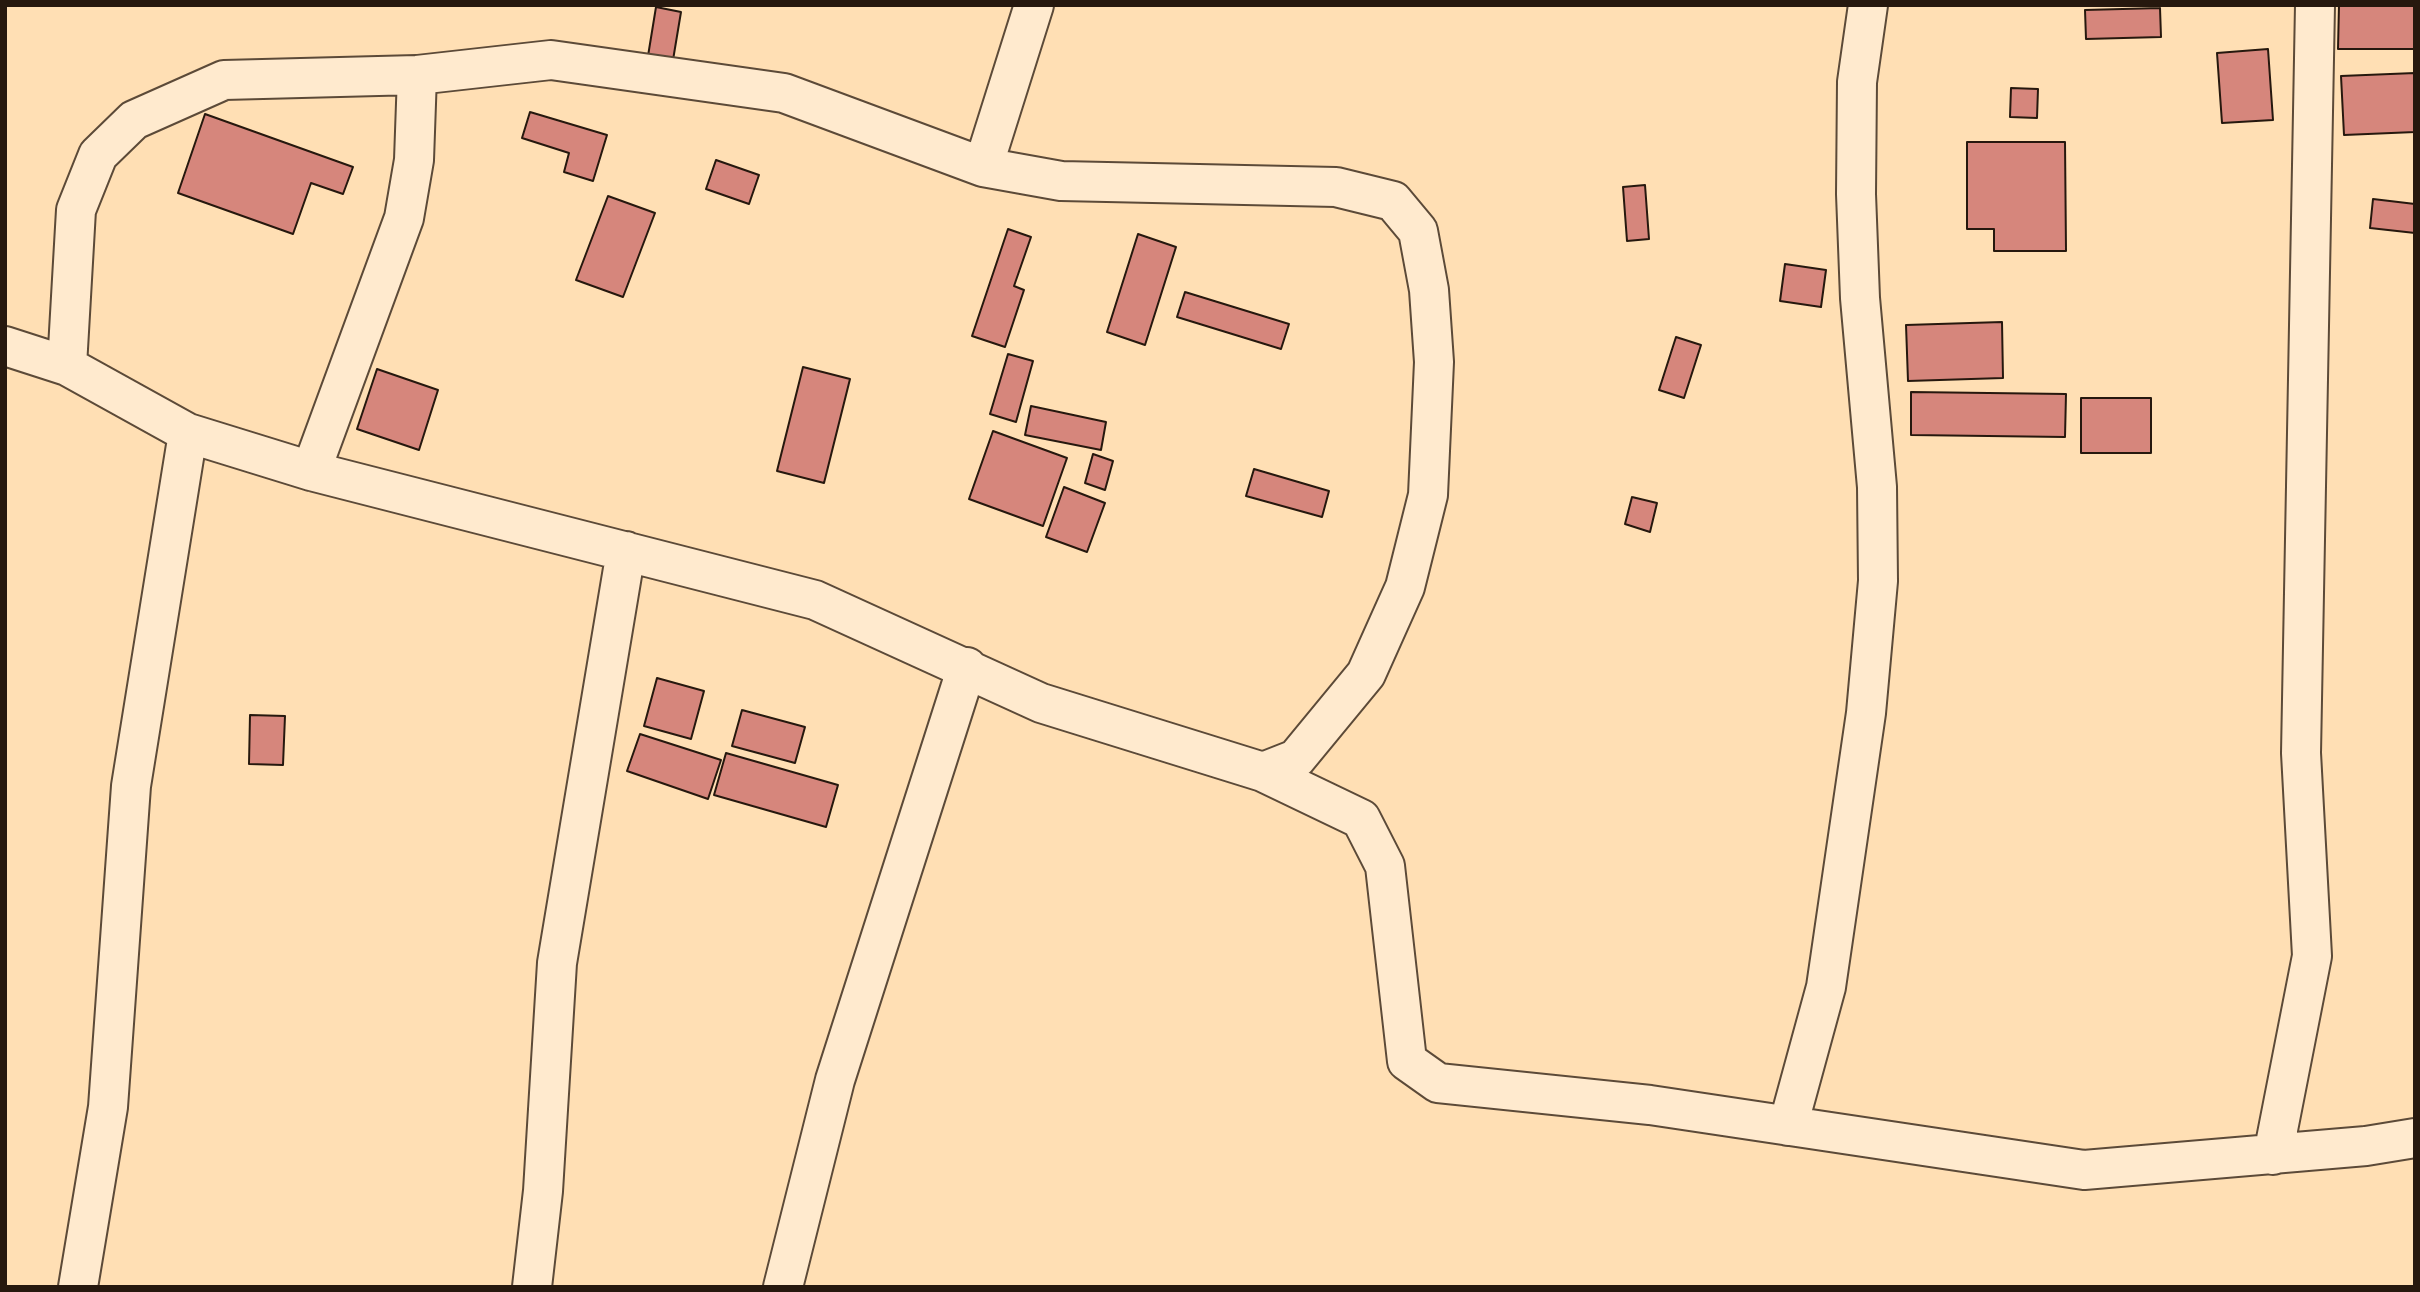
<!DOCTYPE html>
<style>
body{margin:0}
#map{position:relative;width:2420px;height:1292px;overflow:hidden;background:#ffdfb4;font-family:"EB Garamond",serif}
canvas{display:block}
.frame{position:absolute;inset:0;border:7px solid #26180e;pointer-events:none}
</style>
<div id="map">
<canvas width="2420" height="1292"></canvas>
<div class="frame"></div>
</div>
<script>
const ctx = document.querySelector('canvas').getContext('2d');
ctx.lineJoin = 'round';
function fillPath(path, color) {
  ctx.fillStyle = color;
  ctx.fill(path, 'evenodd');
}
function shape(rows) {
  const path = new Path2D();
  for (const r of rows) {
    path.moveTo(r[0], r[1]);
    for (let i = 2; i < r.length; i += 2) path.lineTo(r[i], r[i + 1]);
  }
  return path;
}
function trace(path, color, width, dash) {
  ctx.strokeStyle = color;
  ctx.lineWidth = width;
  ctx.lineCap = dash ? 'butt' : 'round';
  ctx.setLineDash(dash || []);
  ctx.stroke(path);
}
const building = shape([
 [2339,5,2415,5,2415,49,2338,49,2339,5],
 [656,7,681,12,673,60,648,56,656,7],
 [2160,8,2161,37,2086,39,2085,10,2160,8],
 [2268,49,2273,120,2222,123,2217,53,2268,49],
 [2415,73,2415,132,2344,135,2341,76,2415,73],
 [2011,88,2038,89,2037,118,2010,117,2011,88],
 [530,112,607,135,593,181,564,172,569,153,522,138,530,112],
 [205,114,353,167,343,194,311,183,293,234,178,193,205,114],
 [1967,142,2065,142,2066,251,1994,251,1994,229,1967,229,1967,142],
 [716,160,759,175,749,204,706,189,716,160],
 [1645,185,1649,239,1627,241,1623,187,1645,185],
 [608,196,655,213,623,297,576,280,608,196],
 [2373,199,2415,204,2415,233,2370,228,2373,199],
 [1008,229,1031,237,1014,286,1024,290,1005,347,972,336,1008,229],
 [1138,234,1176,247,1145,345,1107,332,1138,234],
 [1785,264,1826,270,1821,307,1780,301,1785,264],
 [1185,292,1289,324,1281,349,1177,317,1185,292],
 [2002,322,2003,378,1908,381,1906,325,2002,322],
 [1676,337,1701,345,1684,398,1659,390,1676,337],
 [1008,354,1033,361,1016,422,990,414,1008,354],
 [803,367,850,379,824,483,777,471,803,367],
 [377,369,438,390,419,450,357,429,377,369],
 [1911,392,2066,394,2065,437,1911,435,1911,392],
 [2081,398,2151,398,2151,453,2081,453,2081,398],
 [1031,406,1106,422,1101,450,1025,435,1031,406],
 [993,431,1067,458,1043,526,969,499,993,431],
 [1093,454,1113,461,1105,490,1085,483,1093,454],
 [1254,469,1329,491,1322,517,1246,496,1254,469],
 [1064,487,1105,503,1087,552,1046,537,1064,487],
 [1632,497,1657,503,1650,532,1625,524,1632,497],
 [657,678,704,691,691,739,644,726,657,678],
 [742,710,805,727,795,763,732,746,742,710],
 [250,715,285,716,283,765,249,764,250,715],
 [640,734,721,760,708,799,627,771,640,734],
 [726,753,838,785,826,827,714,795,726,753]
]);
fillPath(building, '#d6867c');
trace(building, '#26180e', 2);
const street = shape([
 [983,167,1034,5],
 [5,346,67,366,188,433,311,471,815,600,1041,703,1263,772,1361,819,1385,866,1407,1061,1438,1083,1650,1105,2084,1170,2366,1146,2415,1138],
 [67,366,76,210,98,155,134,120,224,80,417,75,551,60,784,93,983,167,1061,181,1336,187,1393,201,1418,231,1429,290,1434,362,1428,495,1405,587,1366,674,1296,759,1263,772],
 [311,471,404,218,414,160,417,75],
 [1788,1126,1826,987,1866,713,1878,581,1877,487,1860,298,1856,194,1857,82,1868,5],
 [2273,1155,2312,956,2301,753,2315,5],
 [78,1287,108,1107,131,786,188,433],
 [532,1287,543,1191,557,963,626,551],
 [783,1287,835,1080,967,667]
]);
trace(street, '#5c4a38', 42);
trace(street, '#ffeace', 38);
</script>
